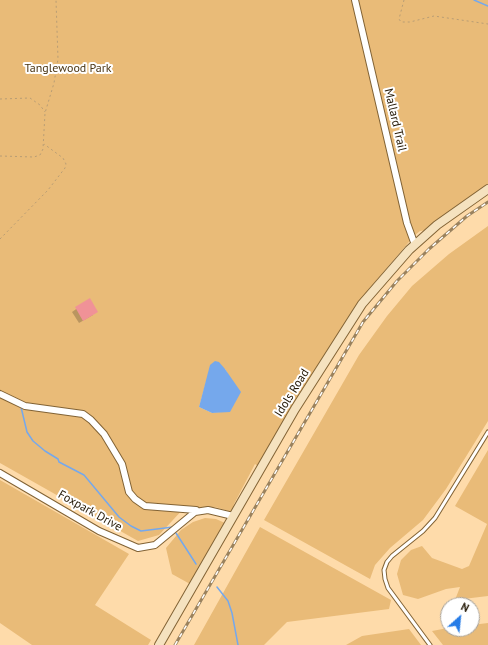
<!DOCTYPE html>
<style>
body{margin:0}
#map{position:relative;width:488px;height:645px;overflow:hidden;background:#fedbaa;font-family:"PT Sans",sans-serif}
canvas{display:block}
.north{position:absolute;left:440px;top:597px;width:40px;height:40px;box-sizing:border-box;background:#fff;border:1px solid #a7a29b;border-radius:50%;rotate:27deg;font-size:11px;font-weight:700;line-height:16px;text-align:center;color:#231704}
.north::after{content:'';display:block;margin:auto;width:14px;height:18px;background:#267ce7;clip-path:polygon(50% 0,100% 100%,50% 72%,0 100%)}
</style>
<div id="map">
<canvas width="488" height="645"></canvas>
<div class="north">N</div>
</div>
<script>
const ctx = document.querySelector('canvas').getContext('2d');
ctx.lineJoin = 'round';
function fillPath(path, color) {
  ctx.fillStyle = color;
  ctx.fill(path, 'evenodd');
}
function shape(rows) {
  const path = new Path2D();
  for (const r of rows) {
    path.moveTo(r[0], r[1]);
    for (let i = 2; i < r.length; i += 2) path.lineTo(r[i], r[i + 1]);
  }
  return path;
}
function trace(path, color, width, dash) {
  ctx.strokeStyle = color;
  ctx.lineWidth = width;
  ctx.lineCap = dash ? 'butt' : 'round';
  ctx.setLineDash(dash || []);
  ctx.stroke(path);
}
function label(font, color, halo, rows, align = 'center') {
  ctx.font = font + ' "PT Sans",sans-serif';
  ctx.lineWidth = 4;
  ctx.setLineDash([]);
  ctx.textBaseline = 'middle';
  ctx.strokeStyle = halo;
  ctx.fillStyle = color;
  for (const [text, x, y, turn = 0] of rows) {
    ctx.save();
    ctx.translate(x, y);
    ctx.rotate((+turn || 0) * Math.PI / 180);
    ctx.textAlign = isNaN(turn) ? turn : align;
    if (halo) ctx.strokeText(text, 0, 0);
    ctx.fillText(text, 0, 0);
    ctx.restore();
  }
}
fillPath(shape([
 [0,0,488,0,488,184,448,212,427,230,420,231,414,236,369,289,324,355,259,467,255,464,234,504,232,512,215,507,185,507,159,535,138,541,0,463],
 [225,369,229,376,221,412,212,413,199,407,206,382],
 [488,226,488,421,446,489,423,520,390,548,375,565,370,579,264,520,359,355,387,316,412,286,449,254],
 [488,450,488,596,455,600,460,587,446,589,418,599,403,595,397,574,401,560,411,550,422,546,432,558,462,569,469,566,487,524,455,506],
 [0,480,129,554,95,605,151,640,148,645,32,645,0,623],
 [205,518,216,519,225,523,190,584,172,574,166,548,181,530,193,522],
 [260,527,391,600,389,609,287,622,264,645,194,645],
 [488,623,488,645,443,645,432,631,448,628,472,629,472,625],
 [409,629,421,645,346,645,362,636]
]), '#e9bb78');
fillPath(shape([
 [215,361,219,362,225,369,241,392,230,412,212,413,199,407,210,365]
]), '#75a8ec');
fillPath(shape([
 [89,300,93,315,79,323,72,312]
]), '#0003');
trace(shape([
 [474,0,488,6],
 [21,407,27,432,33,441,45,451,58,459,59,462,84,475,119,517,131,526,141,531,173,527],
 [176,533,196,564],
 [217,587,228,601,232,613,238,645]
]), '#75a8ec', 1.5);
fillPath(shape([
 [90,298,98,312,83,321,75,307]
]), '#f09297');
const lane = shape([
 [430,645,388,588,385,579,384,570,387,562,392,556,423,531,435,518,488,432]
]);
const street = shape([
 [355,0,407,223,415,245],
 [0,394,25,406,83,414,91,420,104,434,122,464,129,492,135,499,145,506,196,510],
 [0,473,99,531,138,548,155,545,195,512,208,510,233,516]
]);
const secondary = shape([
 [159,645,295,409,362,304,409,250,437,225,488,189]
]);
trace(lane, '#826335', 5);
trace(street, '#826335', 8);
trace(secondary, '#826335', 10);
trace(shape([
 [404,0,399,19,401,22,410,22,434,16,488,24],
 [0,99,30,98,40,105,45,112],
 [0,156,34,157,40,155,43,149,45,113,54,83,58,59,56,0],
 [0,239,48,190,65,168,66,164,63,158,44,144]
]), '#b89d75', 1, [2, 3]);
trace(lane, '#fff', 3);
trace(street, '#fff', 6);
trace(secondary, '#f5e2bf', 8);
const rail = shape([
 [175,645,363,322,397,281,429,249,467,216,488,202]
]);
trace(rail, '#9a825e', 3);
trace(rail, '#fff', 1.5, [4.5]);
label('12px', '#4a3513', '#fff', [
 ["Tanglewood Park",68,69]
]);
label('12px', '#231704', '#fff', [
 ["Mallard Trail",395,120,77],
 ["Idols Road",292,393,-58],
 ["Foxpark Drive",90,511,29]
]);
</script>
